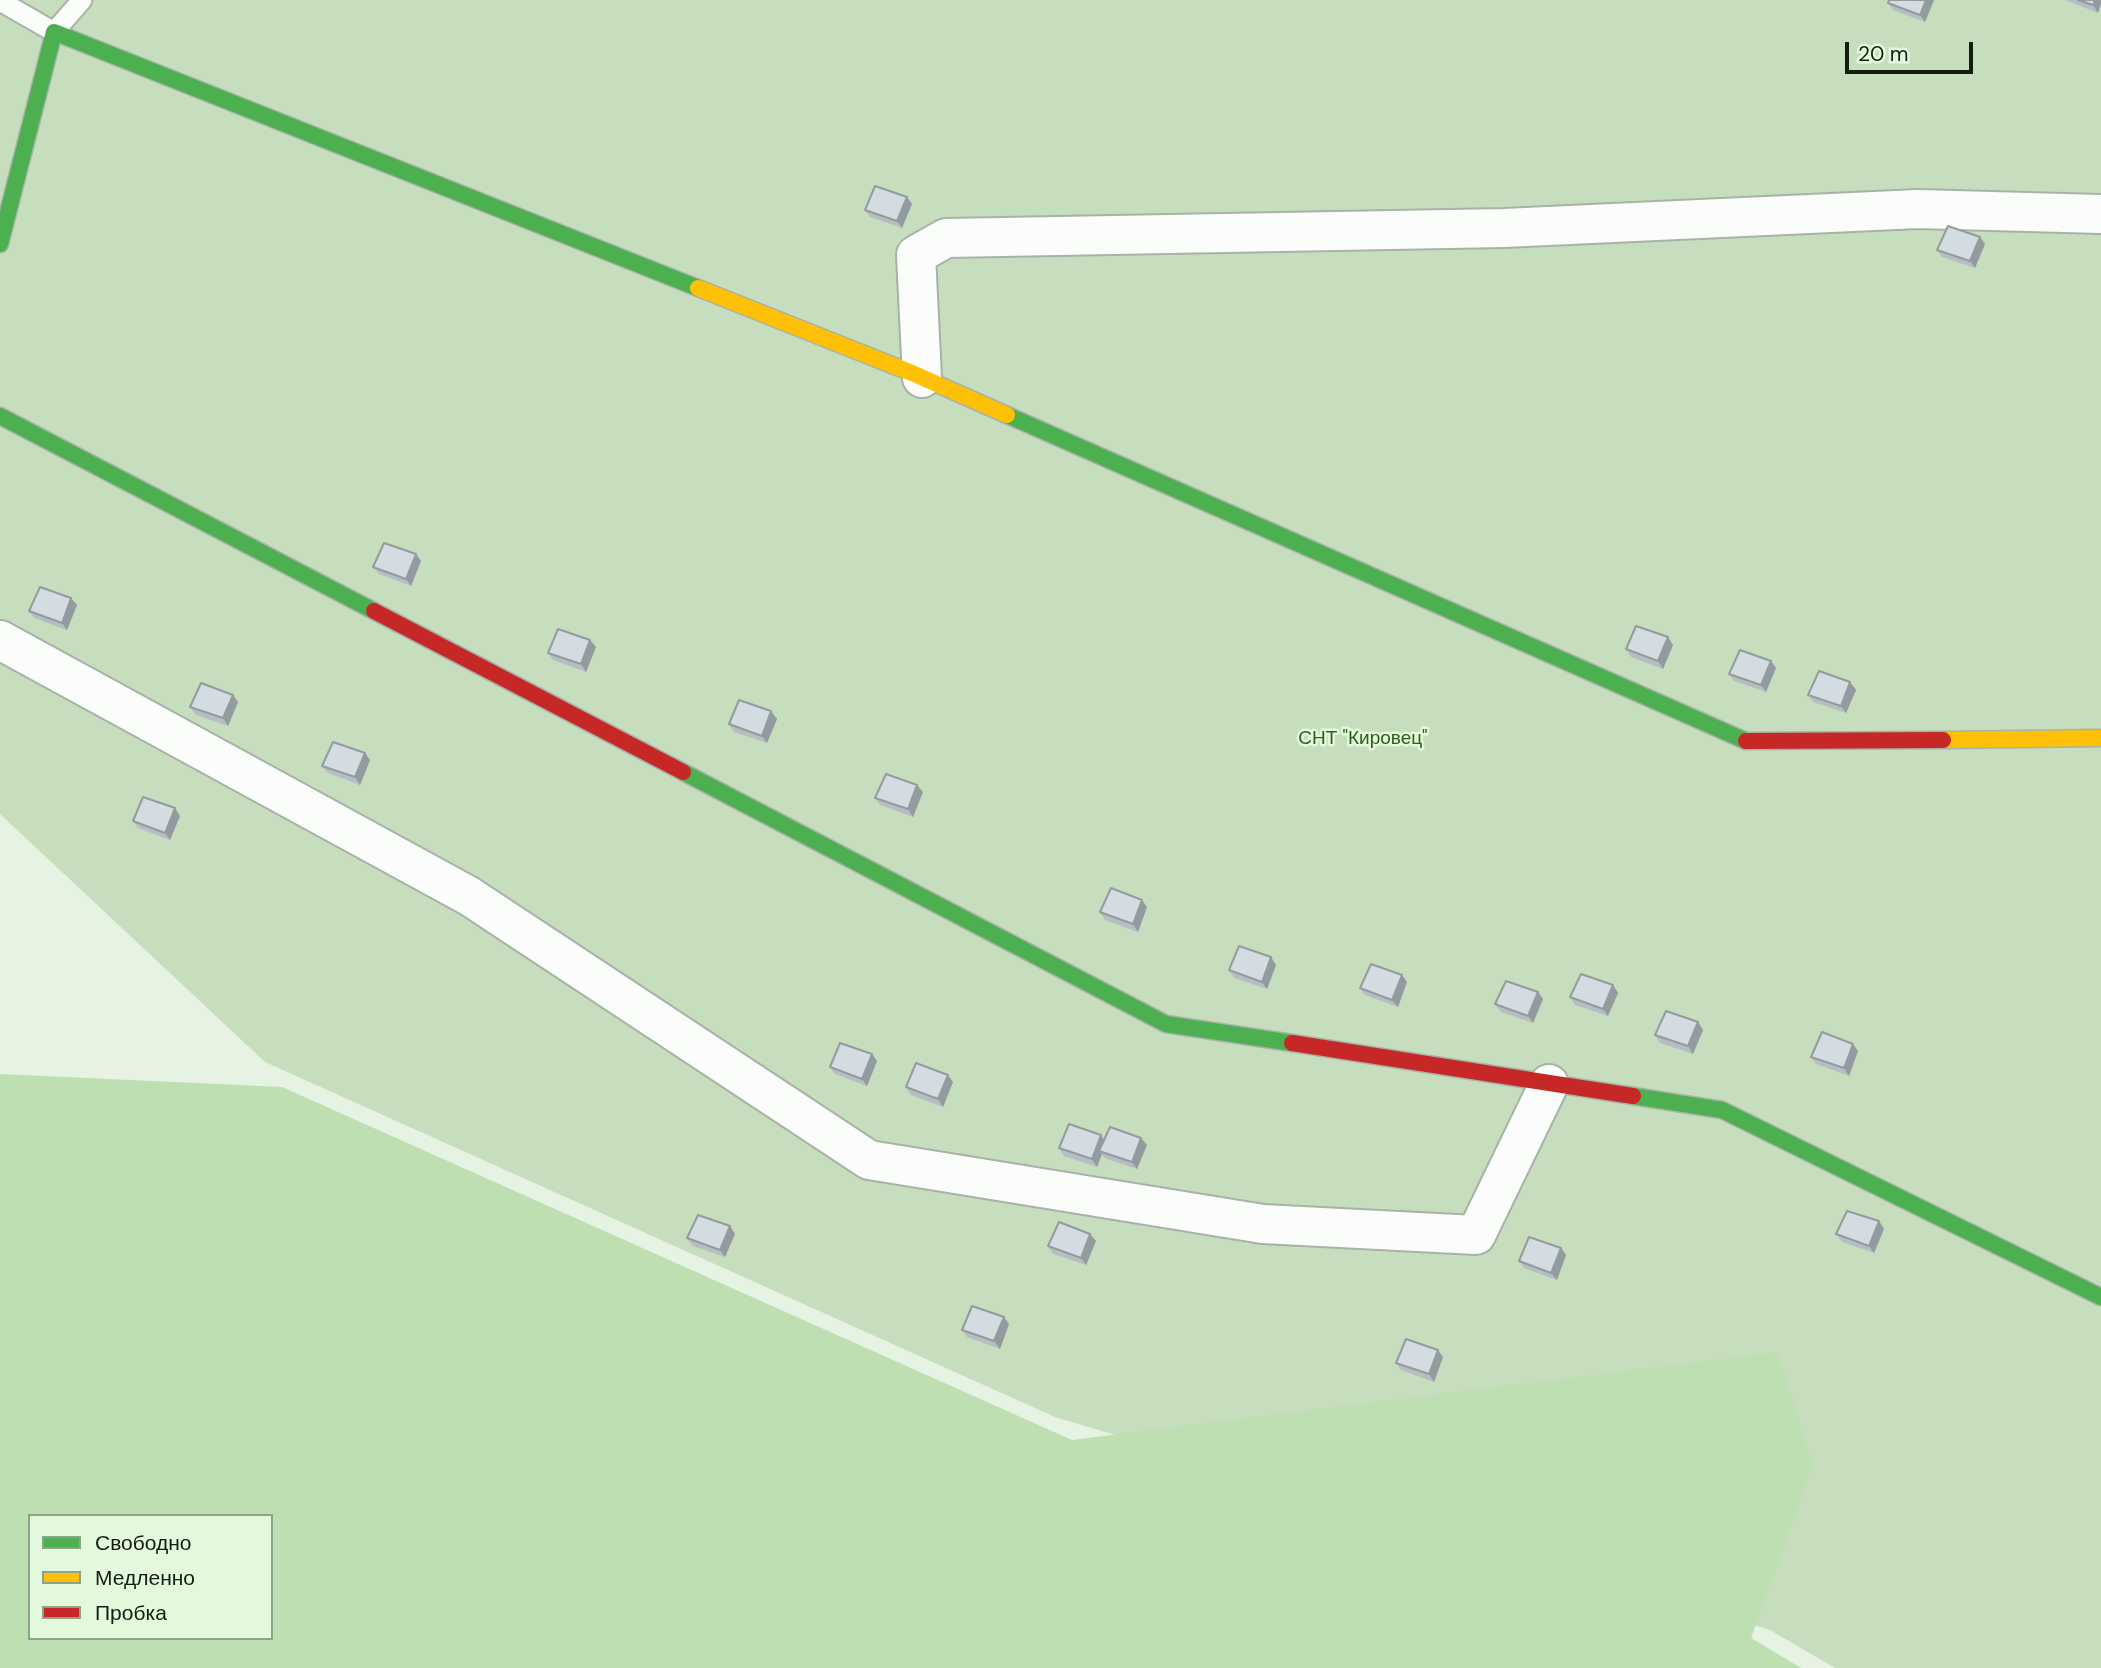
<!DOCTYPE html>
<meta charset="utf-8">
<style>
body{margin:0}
#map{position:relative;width:2101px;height:1668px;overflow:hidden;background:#e6f2e2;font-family:"DM Sans",sans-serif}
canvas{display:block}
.legend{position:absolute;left:28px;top:1514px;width:245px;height:126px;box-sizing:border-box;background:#e2f9db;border:2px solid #90a18b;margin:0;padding:9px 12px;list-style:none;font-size:21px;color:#151d13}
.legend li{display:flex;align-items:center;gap:14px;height:35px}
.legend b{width:35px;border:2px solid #90a18b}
.scale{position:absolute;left:1845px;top:42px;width:128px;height:32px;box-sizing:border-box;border:4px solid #151d13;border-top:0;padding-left:9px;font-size:21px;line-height:24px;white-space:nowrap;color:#151d13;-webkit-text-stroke:5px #e2f9db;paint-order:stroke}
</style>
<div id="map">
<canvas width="2101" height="1668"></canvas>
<ul class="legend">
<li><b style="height:9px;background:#4caf50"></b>Свободно</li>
<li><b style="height:9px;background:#ffc107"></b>Медленно</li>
<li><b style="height:9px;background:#c62828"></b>Пробка</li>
</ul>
<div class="scale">20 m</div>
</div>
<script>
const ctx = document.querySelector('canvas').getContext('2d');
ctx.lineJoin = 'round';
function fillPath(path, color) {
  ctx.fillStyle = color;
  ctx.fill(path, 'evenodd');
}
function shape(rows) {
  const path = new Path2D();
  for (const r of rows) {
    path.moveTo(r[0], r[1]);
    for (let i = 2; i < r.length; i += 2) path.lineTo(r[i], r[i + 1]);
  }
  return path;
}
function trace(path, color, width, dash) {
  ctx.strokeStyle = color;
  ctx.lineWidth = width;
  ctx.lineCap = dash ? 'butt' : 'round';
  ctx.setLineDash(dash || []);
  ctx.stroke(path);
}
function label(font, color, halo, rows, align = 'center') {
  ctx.font = font + ' "DM Sans",sans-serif';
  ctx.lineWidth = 5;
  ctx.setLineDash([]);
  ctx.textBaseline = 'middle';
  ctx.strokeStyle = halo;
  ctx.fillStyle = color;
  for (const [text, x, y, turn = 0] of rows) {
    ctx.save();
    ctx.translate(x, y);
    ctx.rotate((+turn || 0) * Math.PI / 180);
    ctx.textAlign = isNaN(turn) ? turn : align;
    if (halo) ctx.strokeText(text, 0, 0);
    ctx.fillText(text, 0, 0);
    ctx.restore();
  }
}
fillPath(shape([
 [0,0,2101,0,2101,1668,1835,1668,1770,1630,1055,1417,265,1062,0,814]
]), '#c6debe');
fillPath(shape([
 [0,1074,282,1087,1072,1440,1777,1352,1813,1465,1751,1638,1801,1668,0,1668],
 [30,1516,271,1516,271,1638,30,1638]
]), '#bddfb2');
const lane = shape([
 [0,1,54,32,82,0]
]);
const street = shape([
 [922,378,916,255,946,238,1504,228,1918,209,2101,214],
 [0,640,469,896,869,1160,1263,1224,1476,1235,1549,1084]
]);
const fast = shape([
 [0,244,54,32,698,288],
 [1007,415,1746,741],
 [0,416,374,611],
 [683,772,1166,1024,1292,1043],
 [1633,1096,1722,1110,2101,1297]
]);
const slow = shape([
 [698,288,912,373,1007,415],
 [1943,740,2101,738]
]);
const jam = shape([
 [374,611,683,772],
 [1746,741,1943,740],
 [1292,1043,1633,1096]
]);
trace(lane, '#a8b2a6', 23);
trace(street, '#a8b2a6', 42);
trace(fast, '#a8b2a6', 19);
trace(slow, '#a8b2a6', 19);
trace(jam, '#a8b2a6', 19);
trace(lane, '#fbfdfb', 19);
trace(street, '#fbfdfb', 38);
trace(fast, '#4caf50', 16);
trace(slow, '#ffc107', 16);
trace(jam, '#c62828', 16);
fillPath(shape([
 [1889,0,1934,0,1925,22,1893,10,1888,3],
 [2065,0,2101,0,2098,13],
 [912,204,902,228,870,217,865,210],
 [1980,237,1985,244,1975,268,1942,257,1937,250],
 [416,554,421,561,411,586,379,574,373,567],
 [71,598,77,605,67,630,34,618,29,611],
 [590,640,596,647,586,672,553,660,548,653],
 [1673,645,1663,669,1631,657,1626,649],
 [1776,668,1766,692,1734,681,1729,674],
 [1850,682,1856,690,1846,713,1813,702,1808,695],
 [233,695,238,702,228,726,196,715,190,707],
 [771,711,777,719,767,743,734,732,729,724],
 [365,753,370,760,360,785,328,773,322,766],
 [923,792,913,817,880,805,875,798],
 [180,816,170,840,138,828,133,821],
 [1147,907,1138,932,1105,920,1100,912],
 [1276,965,1267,989,1234,978,1229,970],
 [1402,975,1407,982,1398,1007,1365,995,1360,988],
 [1613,985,1618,993,1608,1016,1575,1005,1570,997],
 [1538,992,1543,999,1533,1023,1501,1012,1495,1004],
 [1703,1030,1693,1054,1660,1043,1655,1035],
 [1858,1051,1849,1076,1816,1064,1811,1057],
 [877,1061,867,1086,835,1074,830,1067],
 [953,1082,943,1107,911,1095,906,1087],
 [1101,1135,1104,1140,1141,1138,1147,1145,1137,1169,1104,1158,1102,1154,1097,1167,1064,1156,1059,1148],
 [1879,1221,1884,1229,1874,1253,1842,1242,1836,1234],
 [735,1234,725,1257,693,1246,687,1238],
 [1096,1241,1086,1265,1053,1254,1048,1246],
 [1566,1255,1557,1280,1524,1268,1519,1261],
 [1009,1324,1000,1349,967,1337,962,1330],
 [1443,1357,1434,1382,1401,1370,1396,1363]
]), '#b5bec2');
fillPath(shape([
 [1926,0,1934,0,1925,22,1920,15],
 [2095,0,2101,0,2101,4,2098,13,2093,5],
 [907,197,912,204,902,228,897,221],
 [1980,237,1985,244,1975,268,1970,261],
 [416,554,421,561,411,586,406,579],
 [71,598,77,605,67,630,62,623],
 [1668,637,1673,645,1663,669,1658,661],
 [590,640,596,647,586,672,581,664],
 [1771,661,1776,668,1766,692,1761,685],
 [1850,682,1856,690,1846,713,1841,706],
 [233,695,238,702,228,726,223,718],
 [771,711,777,719,767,743,762,736],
 [365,753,370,760,360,785,355,777],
 [917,785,923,792,913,817,908,809],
 [175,808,180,816,170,840,165,833],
 [1142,900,1147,907,1138,932,1133,924],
 [1271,957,1276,965,1267,989,1262,982],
 [1402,975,1407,982,1398,1007,1392,1000],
 [1613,985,1618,993,1608,1016,1603,1009],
 [1538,992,1543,999,1533,1023,1528,1016],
 [1698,1022,1703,1030,1693,1054,1688,1046],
 [1853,1044,1858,1051,1849,1076,1844,1068],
 [872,1054,877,1061,867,1086,862,1079],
 [948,1075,953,1082,943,1107,938,1099],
 [1101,1135,1106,1143,1099,1151,1102,1154,1097,1167,1092,1159],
 [1141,1138,1147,1145,1137,1169,1132,1162],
 [1879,1221,1884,1229,1874,1253,1869,1246],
 [730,1226,735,1234,725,1257,720,1250],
 [1090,1234,1096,1241,1086,1265,1081,1258],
 [1561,1248,1566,1255,1557,1280,1551,1273],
 [1004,1317,1009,1324,1000,1349,994,1341],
 [1438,1350,1443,1357,1434,1382,1429,1374]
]), '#949b9e');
const building = shape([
 [1889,0,1926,0,1920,15,1888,3,1889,0],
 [2078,0,2095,0,2093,5,2078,0],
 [875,186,907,197,897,221,865,210,875,186],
 [1948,226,1980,237,1970,261,1937,250,1948,226],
 [384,543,416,554,406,579,373,567,384,543],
 [40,587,71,598,62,623,29,611,40,587],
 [1636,626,1668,637,1658,661,1626,649,1636,626],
 [558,629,590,640,581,664,548,653,558,629],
 [1740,650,1771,661,1761,685,1729,674,1740,650],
 [1819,671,1850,682,1841,706,1808,695,1819,671],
 [201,683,233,695,223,718,190,707,201,683],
 [739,700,771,711,762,736,729,724,739,700],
 [333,742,365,753,355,777,322,766,333,742],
 [886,774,917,785,908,809,875,798,886,774],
 [143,797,175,808,165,833,133,821,143,797],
 [1111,888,1142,900,1133,924,1100,912,1111,888],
 [1239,946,1271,957,1262,982,1229,970,1239,946],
 [1371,964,1402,975,1392,1000,1360,988,1371,964],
 [1581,974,1613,985,1603,1009,1570,997,1581,974],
 [1506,981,1538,992,1528,1016,1495,1004,1506,981],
 [1666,1011,1698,1022,1688,1046,1655,1035,1666,1011],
 [1822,1032,1853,1044,1844,1068,1811,1057,1822,1032],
 [840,1043,872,1054,862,1079,830,1067,840,1043],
 [916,1063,948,1075,938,1099,906,1087,916,1063],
 [1069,1124,1101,1135,1092,1159,1059,1148,1069,1124],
 [1110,1127,1141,1138,1132,1162,1099,1151,1110,1127],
 [1847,1211,1879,1221,1869,1246,1836,1234,1847,1211],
 [698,1215,730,1226,720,1250,687,1238,698,1215],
 [1059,1222,1090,1234,1081,1258,1048,1246,1059,1222],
 [1529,1237,1561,1248,1551,1273,1519,1261,1529,1237],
 [972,1306,1004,1317,994,1341,962,1330,972,1306],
 [1406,1339,1438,1350,1429,1374,1396,1363,1406,1339]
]);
fillPath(building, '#d3dde1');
trace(building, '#949b9e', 2);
label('19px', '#2d5d1a', '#e2f9db', [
 ["СНТ \"Кировец\"",1363,739]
]);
</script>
